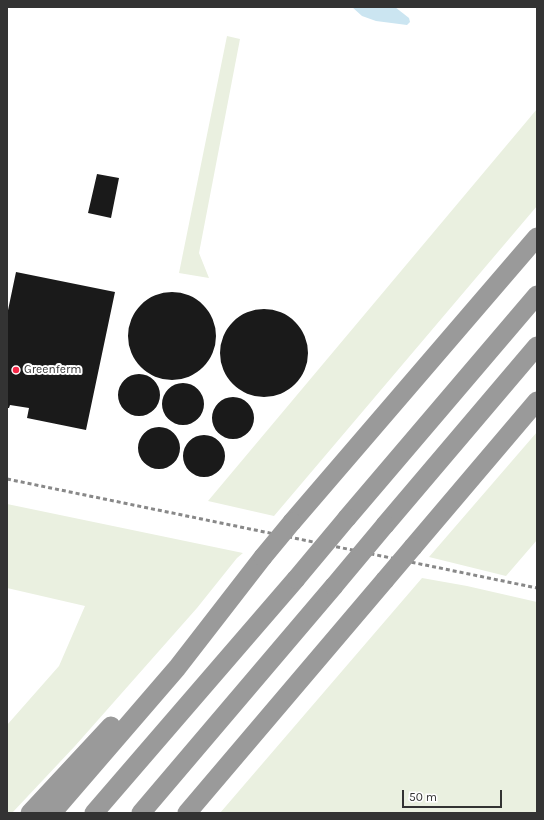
<!DOCTYPE html>
<style>
body{margin:0}
#map{position:relative;width:544px;height:820px;overflow:hidden;background:#fff;font-family:Karla,sans-serif}
canvas{display:block}
.frame{position:absolute;inset:0;border:8px solid #333;pointer-events:none}
.scale{position:absolute;left:402px;top:790px;width:100px;height:18px;box-sizing:border-box;border:2px solid #333;border-top:0;padding-left:5px;font-size:12px;line-height:14px;white-space:nowrap;color:#333;-webkit-text-stroke:3px #fff;paint-order:stroke}
</style>
<div id="map">
<canvas width="544" height="820"></canvas>
<div class="frame"></div>
<div class="scale">50 m</div>
</div>
<script>
const ctx = document.querySelector('canvas').getContext('2d');
ctx.lineJoin = 'round';
function fillPath(path, color) {
  ctx.fillStyle = color;
  ctx.fill(path, 'evenodd');
}
function shape(rows) {
  const path = new Path2D();
  for (const r of rows) {
    if (r.length === 3) {
      path.moveTo(r[0] + r[2], r[1]);
      path.arc(r[0], r[1], r[2], 0, 2 * Math.PI);
      continue;
    }
    path.moveTo(r[0], r[1]);
    for (let i = 2; i < r.length; i += 2) path.lineTo(r[i], r[i + 1]);
  }
  return path;
}
function trace(path, color, width, dash) {
  ctx.strokeStyle = color;
  ctx.lineWidth = width;
  ctx.lineCap = dash ? 'butt' : 'round';
  ctx.setLineDash(dash || []);
  ctx.stroke(path);
}
function label(font, color, halo, rows, align = 'center') {
  ctx.font = font + ' Karla,sans-serif';
  ctx.lineWidth = 4;
  ctx.setLineDash([]);
  ctx.textBaseline = 'middle';
  ctx.strokeStyle = halo;
  ctx.fillStyle = color;
  for (const [text, x, y, turn = 0] of rows) {
    ctx.save();
    ctx.translate(x, y);
    ctx.rotate((+turn || 0) * Math.PI / 180);
    ctx.textAlign = isNaN(turn) ? turn : align;
    if (halo) ctx.strokeText(text, 0, 0);
    ctx.fillText(text, 0, 0);
    ctx.restore();
  }
}
fillPath(shape([
 [227,36,240,39,199,253,209,278,179,273],
 [537,109,537,206,274,516,208,501],
 [537,432,537,540,506,576,429,557],
 [7,504,243,553,237,558,197,608,75,746,12,813,7,813,7,725,59,666,85,606,7,588],
 [422,578,467,586,537,602,537,813,220,813]
]), '#eaf0e0');
fillPath(shape([
 [352,7,395,7,409,18,410,22,407,25,376,21,362,16]
]), '#cbe5f1');
fillPath(shape([
 [97,174,119,178,111,218,88,213],
 [16,272,115,292,86,430,27,418,29,408,10,405,9,408,7,408,7,315],
 [172,336,44],
 [264,353,44],
 [139,395,21],
 [183,404,21],
 [233,418,21],
 [159,448,21],
 [204,456,21]
]), '#1a1a1a');
trace(shape([
 [347,518,537,295],
 [292,522,537,237],
 [385,525,537,346],
 [413,547,537,401],
 [30,813,111,726],
 [52,813,177,668,263,557],
 [94,813,296,579],
 [141,813,334,586],
 [187,813,385,580]
]), '#9a9a9a', 19);
trace(shape([
 [7,479,537,588]
]), '#888', 3, [4, 3]);
trace(shape([
 [263,557,292,522],
 [296,579,347,518],
 [385,580,413,547],
 [334,586,385,525]
]), '#9a9a9a', 19);
for (const [x, y, r, color] of [
 [16,370,4,"#f72848"]
]) {
  const dot = new Path2D();
  dot.arc(x, y, r, 0, 2 * Math.PI);
  ctx.fillStyle = color;
  ctx.fill(dot);
  trace(dot, '#fff', 1.5);
}
label('12px', '#333', '#fff', [
 ["Greenferm",24,370]
], 'left');
</script>
